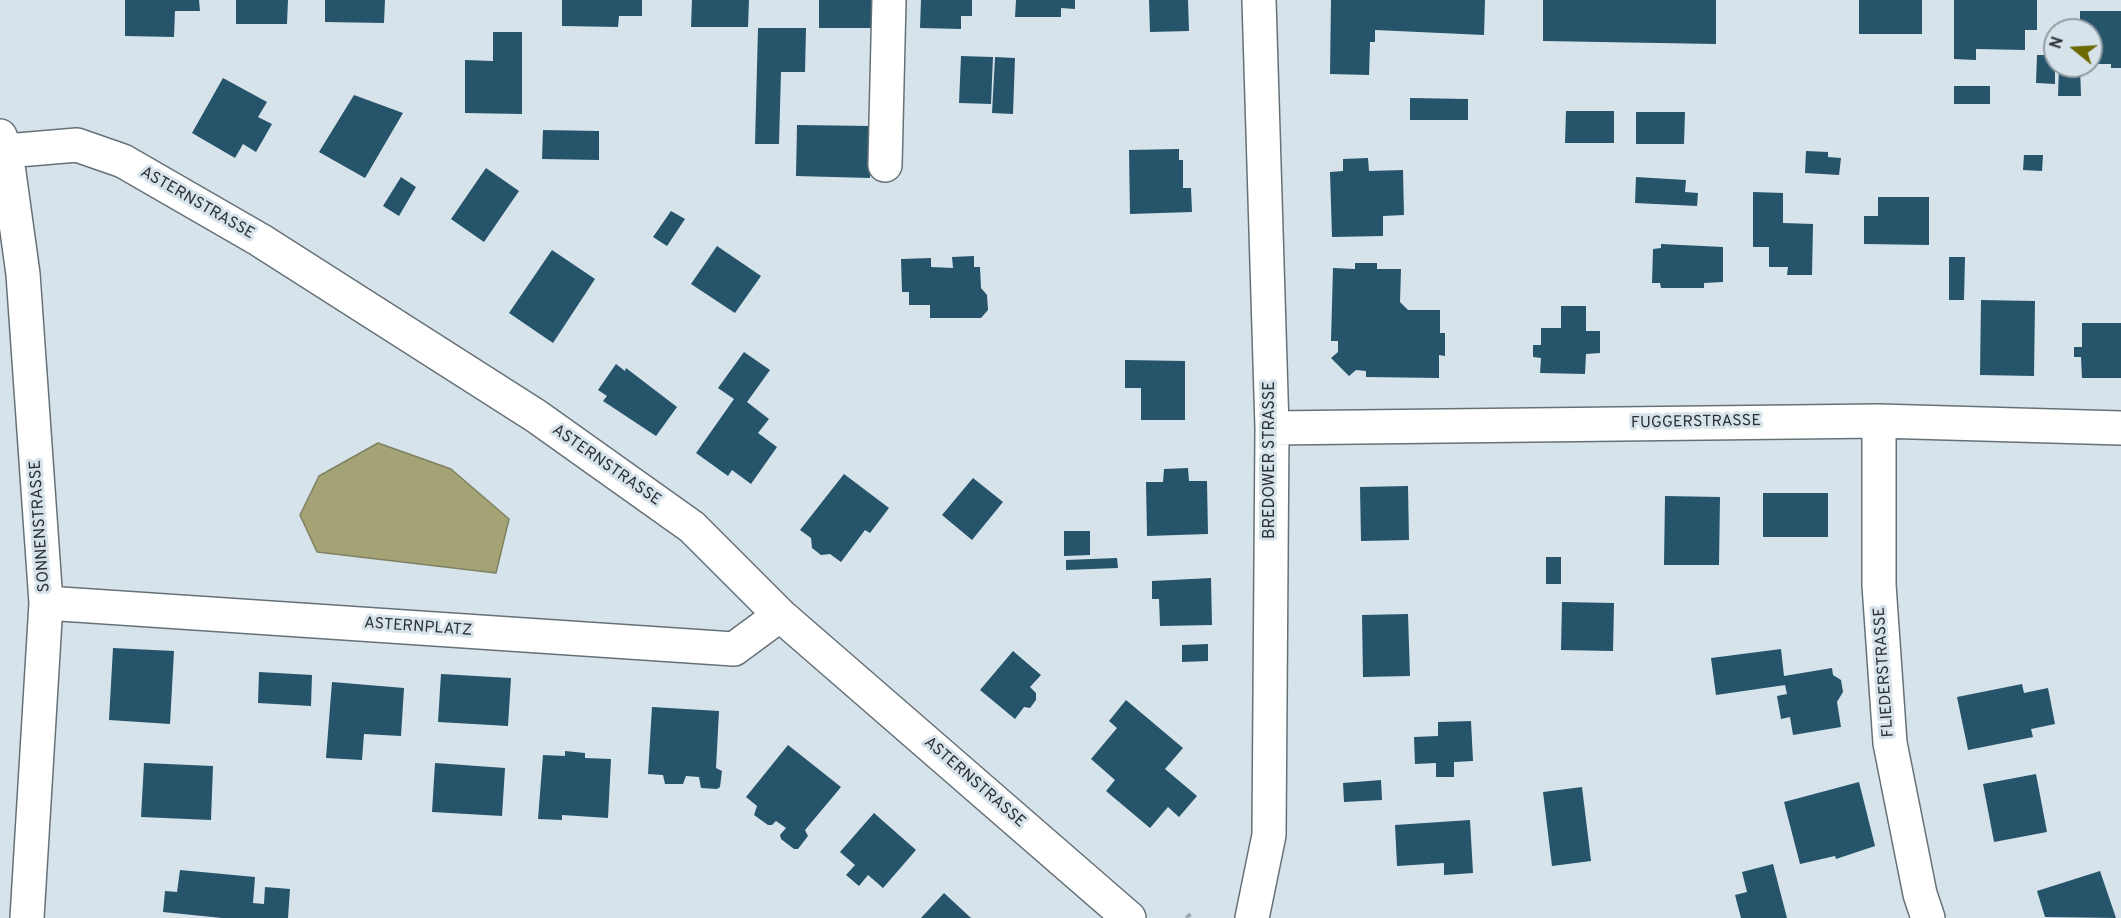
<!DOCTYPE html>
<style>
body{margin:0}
#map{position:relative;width:2121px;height:918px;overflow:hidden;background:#d7e3eb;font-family:Overpass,sans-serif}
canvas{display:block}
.north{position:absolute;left:2043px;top:18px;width:60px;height:60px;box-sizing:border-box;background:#d7e3eb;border:2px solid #939ca2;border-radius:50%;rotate:288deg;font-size:16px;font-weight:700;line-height:24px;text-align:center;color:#2c3134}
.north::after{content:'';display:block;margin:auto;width:21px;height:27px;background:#6c6903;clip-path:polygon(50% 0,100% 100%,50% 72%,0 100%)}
</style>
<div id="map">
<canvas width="2121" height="918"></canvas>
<div class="north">N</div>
</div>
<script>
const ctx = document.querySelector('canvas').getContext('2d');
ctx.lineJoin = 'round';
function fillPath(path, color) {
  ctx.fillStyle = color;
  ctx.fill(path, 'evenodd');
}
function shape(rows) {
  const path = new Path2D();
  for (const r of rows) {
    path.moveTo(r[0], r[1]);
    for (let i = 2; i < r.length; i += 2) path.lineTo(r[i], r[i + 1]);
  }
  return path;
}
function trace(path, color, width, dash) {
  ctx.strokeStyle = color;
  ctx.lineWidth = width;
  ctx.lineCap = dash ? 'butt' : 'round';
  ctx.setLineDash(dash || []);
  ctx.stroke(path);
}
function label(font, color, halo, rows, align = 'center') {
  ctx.font = font + ' Overpass,sans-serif';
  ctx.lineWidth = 6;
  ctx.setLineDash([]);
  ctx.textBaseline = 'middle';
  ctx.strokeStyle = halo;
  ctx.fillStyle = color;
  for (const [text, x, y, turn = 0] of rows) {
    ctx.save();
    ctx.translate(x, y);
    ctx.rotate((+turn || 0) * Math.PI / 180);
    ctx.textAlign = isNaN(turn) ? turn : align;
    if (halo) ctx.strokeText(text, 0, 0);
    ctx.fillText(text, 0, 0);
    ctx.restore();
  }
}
const water = shape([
 [378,443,451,469,509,519,496,573,317,552,300,515,319,476,378,443]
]);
fillPath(water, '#a3a375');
trace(water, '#7f8162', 1.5);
fillPath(shape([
 [125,0,199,0,200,11,175,11,174,37,125,36],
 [236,0,288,0,287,24,236,24],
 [325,0,385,0,384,23,325,22],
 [562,0,642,0,642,16,619,16,618,27,562,26],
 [692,0,749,0,748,27,691,27],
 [819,0,875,0,875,28,819,28],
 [921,0,972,0,972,16,961,16,961,29,920,28],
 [1016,0,1075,0,1075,9,1061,8,1061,17,1015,17],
 [1149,0,1188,0,1189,31,1150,32],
 [1331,0,1485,0,1484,35,1375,30,1375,42,1370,42,1369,75,1330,74],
 [1543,0,1716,0,1716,44,1543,41],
 [1859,0,1922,0,1922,34,1859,34],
 [1954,0,2037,0,2037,30,2025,30,2025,50,1976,49,1976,60,1954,59],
 [2080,11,2121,11,2121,68,2111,68,2111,64,2091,64,2091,30,2080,30],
 [758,28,806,28,805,72,781,72,779,144,755,144],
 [493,32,522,32,522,114,465,113,465,60,493,61],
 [2037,55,2055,55,2055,84,2036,83],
 [961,56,993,57,991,104,959,103],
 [995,57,1015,58,1013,114,992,113],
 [2059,66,2080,66,2081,96,2058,96],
 [223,78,267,102,258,117,272,124,256,152,243,144,235,158,192,133],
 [1954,86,1990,86,1990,104,1954,104],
 [354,95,403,113,365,178,319,152],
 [1410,98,1468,99,1468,120,1410,120],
 [1566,111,1614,111,1614,143,1565,143],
 [1636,112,1685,112,1684,144,1636,144],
 [797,125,871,126,870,178,796,176],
 [543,130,599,131,599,160,542,159],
 [1179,149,1179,160,1183,160,1183,188,1191,188,1192,212,1130,214,1129,150],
 [1806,151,1828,152,1828,157,1841,158,1839,175,1805,173],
 [2024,155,2043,155,2042,171,2023,170],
 [1368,158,1369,171,1403,170,1404,215,1383,216,1383,236,1332,237,1330,172,1343,171,1343,159],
 [486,168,519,191,484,242,451,219],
 [401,177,416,187,399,216,383,206],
 [1636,177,1686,180,1685,192,1698,193,1697,206,1635,203],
 [1753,192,1783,193,1783,223,1813,224,1812,275,1787,275,1788,267,1769,267,1769,247,1753,247],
 [1878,197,1929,197,1929,245,1864,244,1864,216,1878,216],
 [671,211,685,219,667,246,653,237],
 [1661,244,1723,247,1723,282,1704,283,1704,288,1661,288,1660,283,1652,283,1653,249,1661,248],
 [717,246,761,276,735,313,691,284],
 [552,250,595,279,553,343,509,313],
 [974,256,974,267,980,267,981,288,987,295,988,310,981,318,930,318,930,305,909,305,909,292,902,292,901,259,931,258,931,267,953,268,952,257],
 [1949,257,1965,257,1964,300,1949,300],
 [1355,263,1377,263,1377,269,1401,269,1400,302,1408,310,1440,310,1440,333,1445,333,1445,356,1439,355,1439,378,1366,377,1366,371,1356,370,1349,376,1331,358,1338,352,1338,341,1331,341,1333,268,1355,269],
 [1981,300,2035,301,2034,376,1980,375],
 [1561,306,1586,306,1586,331,1600,331,1600,353,1586,354,1585,374,1540,373,1541,358,1533,357,1533,345,1541,345,1541,328,1561,328],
 [2082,323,2121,323,2121,378,2082,378,2081,357,2074,357,2074,347,2082,347],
 [744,352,770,370,747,402,769,419,758,433,777,447,751,484,732,470,728,476,696,453,734,399,718,388],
 [1125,360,1185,361,1185,420,1141,420,1141,388,1125,388],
 [616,364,625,371,626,368,677,407,656,436,603,401,607,396,598,390],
 [1188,468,1189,481,1207,481,1208,534,1147,536,1146,482,1163,482,1164,469],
 [844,474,889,508,870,533,865,530,841,562,830,554,821,555,812,548,811,538,800,530],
 [973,478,1003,502,972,540,942,515],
 [1408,486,1409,540,1361,541,1360,487],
 [1763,493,1828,493,1828,537,1763,537],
 [1665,496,1720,497,1719,565,1664,565],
 [1064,531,1090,531,1090,555,1064,556],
 [1546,557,1561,557,1561,584,1546,584],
 [1117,558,1118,568,1066,570,1066,560],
 [1211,578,1212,625,1160,626,1159,599,1152,599,1152,581],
 [1562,602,1614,603,1613,651,1561,650],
 [1408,614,1410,676,1363,677,1362,615],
 [1208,644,1208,661,1182,662,1182,645],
 [113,648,174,651,170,724,109,720],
 [1781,649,1784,676,1832,668,1833,675,1841,680,1843,692,1837,702,1841,727,1793,735,1790,717,1781,719,1777,696,1787,694,1785,685,1716,695,1711,658],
 [1013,651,1041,675,1030,687,1036,693,1036,700,1030,708,1024,707,1015,719,980,690],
 [259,672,312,675,311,706,258,703],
 [441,674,511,678,508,726,438,722],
 [332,682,404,688,401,736,364,734,362,760,326,758],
 [2022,684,2024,693,2048,688,2055,724,2031,729,2033,737,1968,750,1957,697],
 [1126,700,1183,748,1165,769,1197,796,1179,817,1168,807,1150,828,1106,791,1115,780,1091,759,1117,728,1109,721],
 [652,707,719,711,716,768,722,771,720,787,717,789,701,788,699,777,686,776,683,784,665,784,663,775,648,774],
 [1471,721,1473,761,1454,762,1454,777,1436,777,1436,763,1415,764,1414,737,1438,736,1438,722],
 [788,745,841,787,805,830,808,836,798,849,794,849,781,839,780,835,786,828,776,821,772,825,768,825,754,815,757,806,746,797],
 [565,751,585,753,585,758,611,759,608,818,562,815,562,820,538,819,543,755,565,756],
 [144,763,213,766,211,820,141,817],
 [435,763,505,768,502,816,432,812],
 [2036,774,2047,832,1994,842,1983,784],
 [1381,780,1382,800,1344,802,1343,783],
 [1859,782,1875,846,1836,859,1835,856,1800,864,1784,802],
 [1582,787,1591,861,1552,866,1543,792],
 [874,813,916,850,883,888,868,875,859,886,846,875,855,865,840,852],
 [1470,820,1473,873,1444,875,1444,863,1397,866,1395,825],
 [1773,864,1787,918,1741,918,1735,895,1747,892,1742,872],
 [180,870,255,877,253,903,264,904,265,887,290,889,288,918,222,918,163,912,165,891,177,892],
 [2100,871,2116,918,2045,917,2037,891],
 [944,893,971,918,921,918]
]), '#25546b');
const minor = shape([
 [0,136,6,151,23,274,46,603,27,918],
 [6,151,77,145,123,161,260,240,536,416,692,527,780,615,1129,918],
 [885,165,889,0],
 [1879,421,1879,585,1890,743,1920,894,1928,918],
 [1272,428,1879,421,2121,428],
 [46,603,734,649,780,615],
 [1252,918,1269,835,1272,428,1259,0]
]);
trace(minor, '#667177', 36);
trace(shape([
 [1186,918,1192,913]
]), '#a2abb2', 4, [6, 3]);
trace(minor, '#fff', 33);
label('16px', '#2c3134', '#d7e3eb', [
 ["ASTERNSTRASSE",197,204,30],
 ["FUGGERSTRASSE",1696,423,-1],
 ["BREDOWER STRASSE",1271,460,-90],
 ["ASTERNSTRASSE",606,466,35],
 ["SONNENSTRASSE",41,526,-94],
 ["ASTERNPLATZ",418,628,4],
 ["FLIEDERSTRASSE",1885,672,-94],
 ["ASTERNSTRASSE",974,783,41]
]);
</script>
